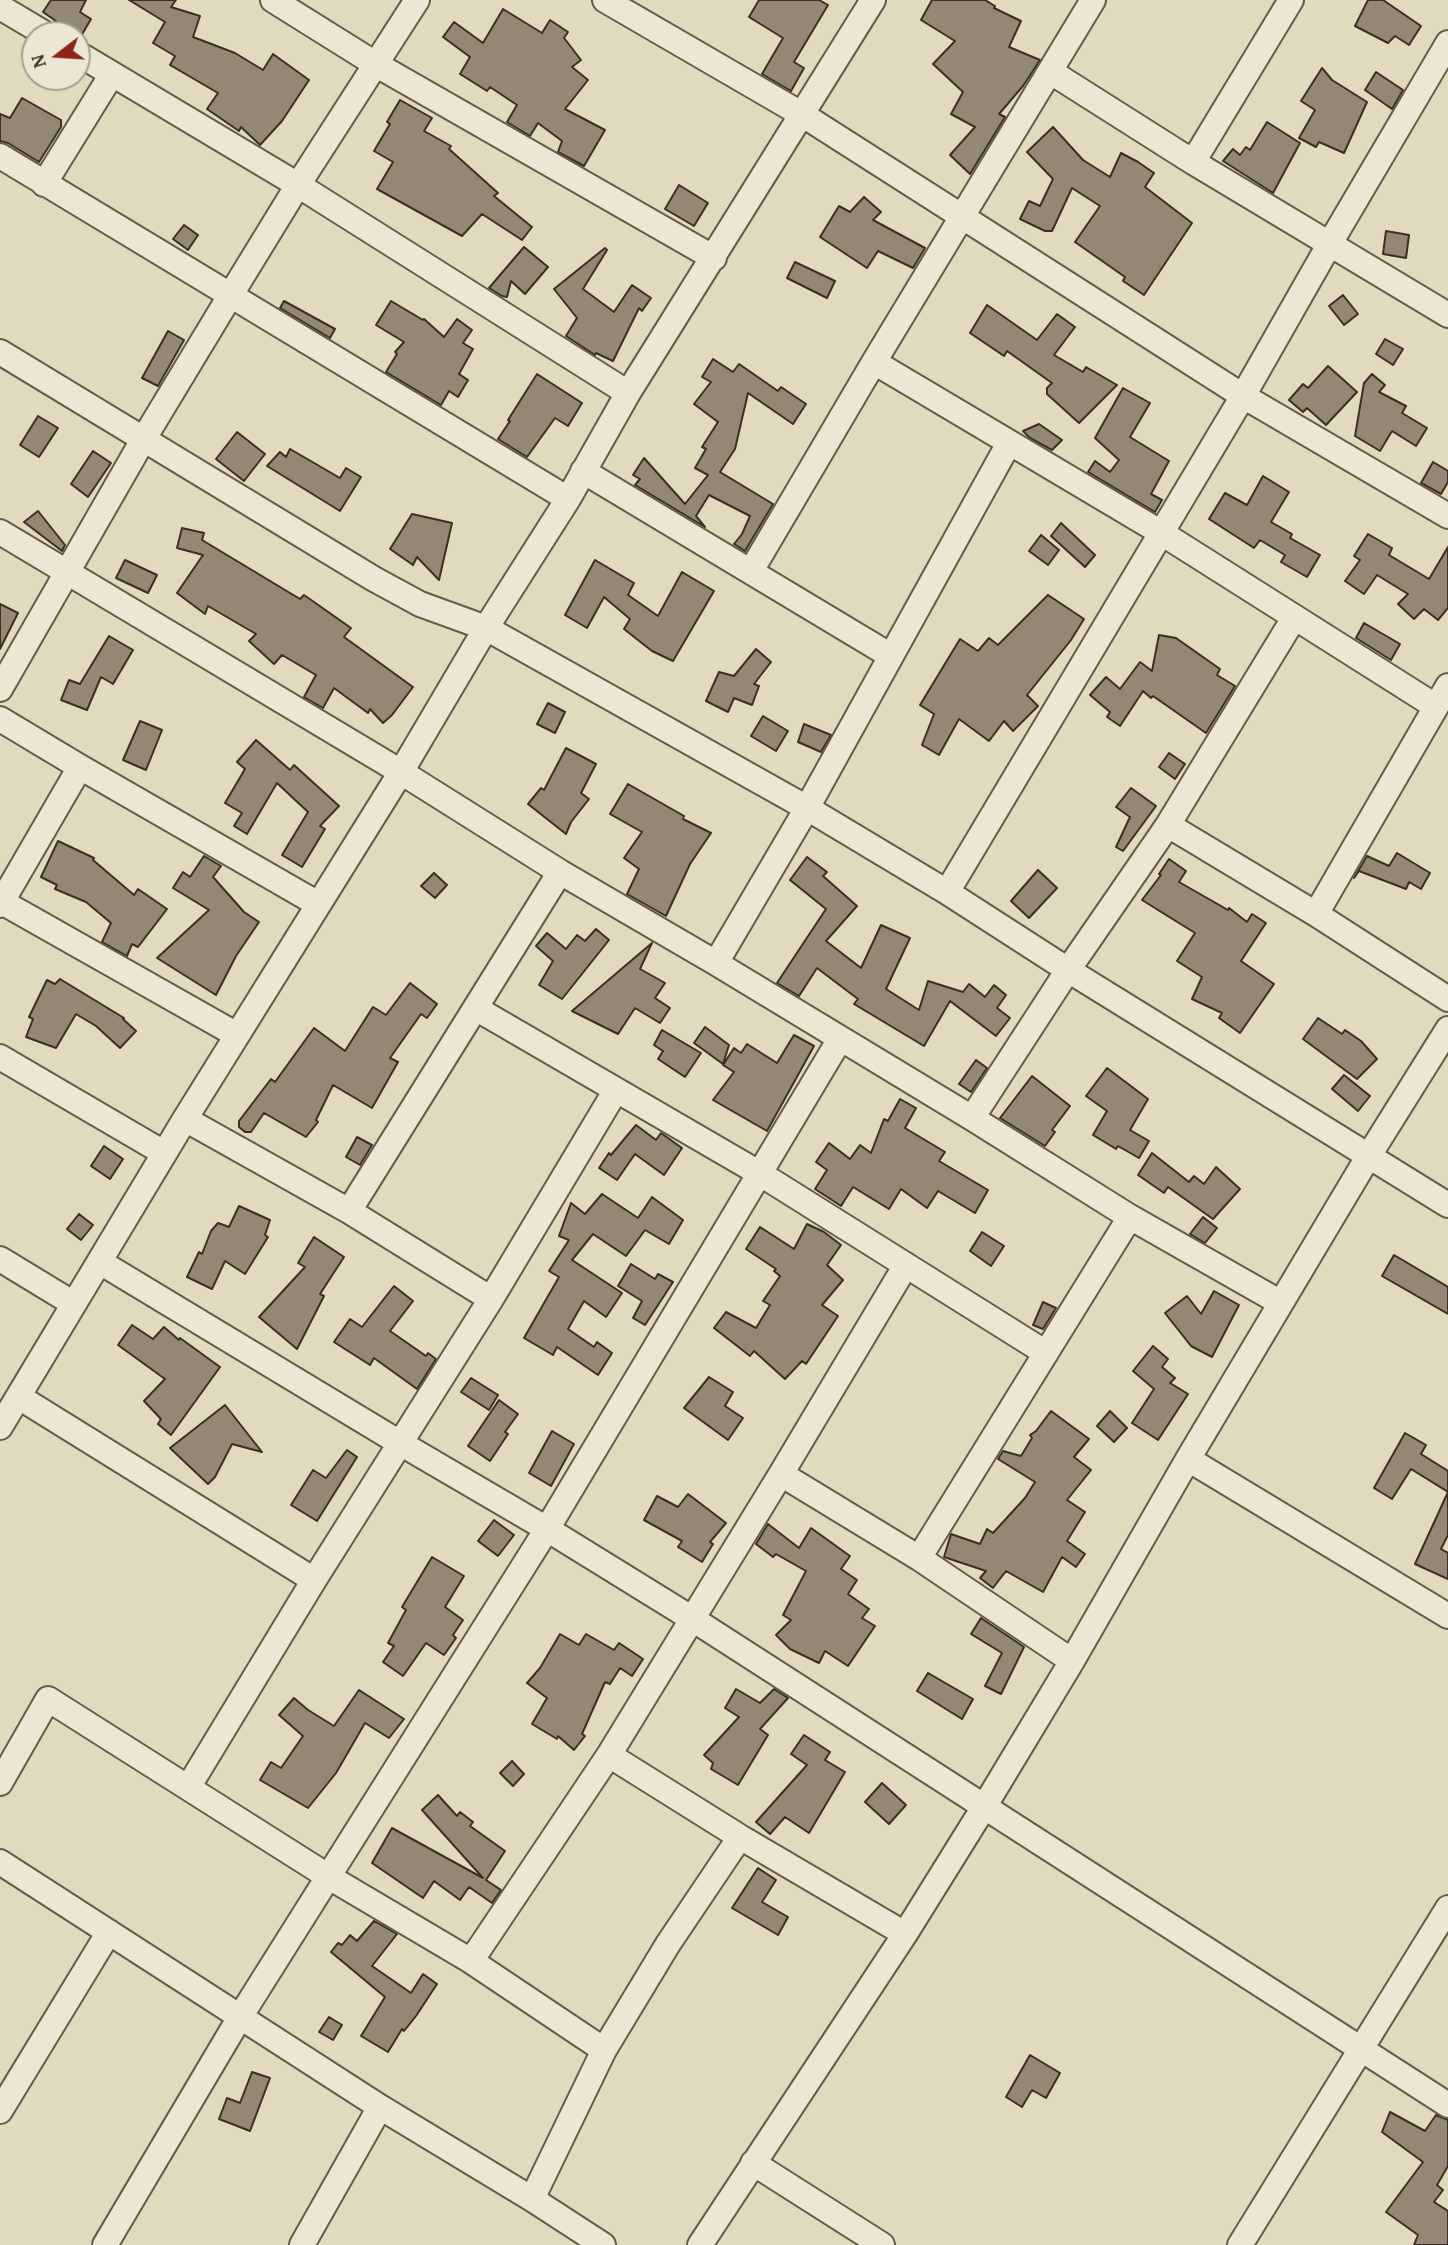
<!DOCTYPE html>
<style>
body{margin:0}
#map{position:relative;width:1448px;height:2245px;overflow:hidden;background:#e2dabe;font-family:"Gentium Book Plus",serif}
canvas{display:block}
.north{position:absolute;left:21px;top:21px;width:70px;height:70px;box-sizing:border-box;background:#ece7d5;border:2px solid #a69e8f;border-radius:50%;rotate:253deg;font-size:19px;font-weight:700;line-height:28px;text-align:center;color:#3c3025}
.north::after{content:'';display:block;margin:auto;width:24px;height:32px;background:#8f2418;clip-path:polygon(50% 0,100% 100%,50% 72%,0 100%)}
</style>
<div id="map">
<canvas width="1448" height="2245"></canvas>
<div class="north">N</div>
</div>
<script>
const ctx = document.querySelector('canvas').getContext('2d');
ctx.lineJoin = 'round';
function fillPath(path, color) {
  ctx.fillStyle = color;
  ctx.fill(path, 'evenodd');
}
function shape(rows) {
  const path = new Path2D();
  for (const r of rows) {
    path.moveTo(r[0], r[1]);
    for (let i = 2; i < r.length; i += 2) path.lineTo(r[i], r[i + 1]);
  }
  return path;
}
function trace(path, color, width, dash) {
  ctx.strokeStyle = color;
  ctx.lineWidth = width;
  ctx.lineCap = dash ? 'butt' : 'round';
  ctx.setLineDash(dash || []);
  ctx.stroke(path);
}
const building = shape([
 [51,0,86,0,80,12,91,19,80,38,43,12,51,0],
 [129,0,176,0,171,7,200,16,193,37,235,53,263,70,273,54,309,80,282,121,260,145,241,127,239,131,207,109,218,93,170,65,175,56,153,43,165,22,129,0],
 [759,0,819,0,828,5,794,62,804,68,791,91,762,74,783,38,749,17,759,0],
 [932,0,985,0,995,6,994,8,1021,21,1009,47,1040,60,1023,86,999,114,1005,117,970,174,950,155,975,127,951,114,963,92,933,64,955,41,921,20,932,0],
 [1368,0,1383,0,1421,26,1409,45,1395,36,1388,43,1355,26,1368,0],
 [503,9,542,33,550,20,568,32,564,38,581,60,572,67,588,80,565,109,605,130,584,166,558,152,562,141,538,123,530,136,507,122,517,105,490,87,487,91,460,74,470,57,443,37,454,22,483,43,503,9],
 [1322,68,1332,80,1367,102,1344,153,1319,142,1316,147,1299,138,1315,110,1301,101,1322,68],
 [1376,72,1403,90,1392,109,1365,90,1376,72],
 [22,98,61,120,61,127,39,162,8,143,0,141,0,114,10,118,22,98],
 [400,100,432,118,424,131,451,146,449,149,498,193,494,196,532,227,522,240,482,214,462,236,377,189,393,162,374,151,390,124,387,122,400,100],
 [1267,122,1300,143,1273,193,1223,161,1233,149,1240,155,1246,147,1250,150,1267,122],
 [1053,127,1083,160,1110,177,1121,153,1138,162,1154,173,1145,187,1192,223,1144,295,1123,281,1125,277,1075,242,1100,206,1072,188,1052,231,1045,231,1020,219,1029,201,1040,206,1053,179,1027,152,1053,127],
 [679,185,708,203,694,226,665,209,679,185],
 [864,197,881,212,873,220,925,248,913,268,878,251,867,268,820,237,839,206,850,212,864,197],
 [184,225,198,235,188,250,173,239,184,225],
 [1386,231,1409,235,1406,258,1383,254,1386,231],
 [524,247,548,267,525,294,511,281,507,297,502,296,489,288,524,247],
 [605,248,607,250,583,289,614,312,632,285,651,298,642,311,639,308,613,361,596,353,595,355,566,336,577,318,554,289,605,248],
 [795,262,835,281,827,298,787,278,795,262],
 [1343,295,1358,314,1344,325,1329,306,1343,295],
 [284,301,335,329,330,338,280,308,284,301],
 [391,301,423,320,424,319,444,337,457,319,472,330,463,343,473,349,459,374,468,380,458,397,449,391,441,405,386,372,397,354,395,352,404,342,376,325,391,301],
 [987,305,1037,340,1057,314,1075,327,1054,355,1083,372,1086,367,1117,385,1079,423,1047,394,1047,388,1052,383,1007,351,1004,356,970,333,987,305],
 [168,331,184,340,158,386,142,378,168,331],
 [1385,339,1403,349,1393,365,1376,354,1385,339],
 [713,359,733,372,739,364,778,391,781,387,806,404,793,424,748,393,735,449,720,472,773,504,745,551,734,544,742,534,750,516,709,495,696,516,705,527,635,485,640,479,633,475,644,458,685,504,708,475,695,468,706,449,702,447,718,422,694,404,711,382,702,377,713,359],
 [1328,366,1357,392,1326,425,1307,408,1303,412,1289,400,1303,384,1308,388,1328,366],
 [537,374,582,403,568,426,555,418,527,457,498,439,510,421,508,420,537,374],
 [1372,374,1385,385,1379,392,1406,406,1402,413,1427,428,1416,446,1392,431,1380,451,1355,436,1364,383,1372,374],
 [1123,388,1150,403,1130,437,1169,461,1151,494,1162,500,1155,512,1088,472,1095,461,1110,472,1119,460,1095,438,1123,388],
 [38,416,58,428,39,457,20,445,38,416],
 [1039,424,1062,440,1052,450,1030,438,1023,431,1039,424],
 [237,432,265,454,244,481,216,459,237,432],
 [290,449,340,478,346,468,361,477,340,511,267,466,280,452,286,457,290,449],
 [93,451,111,463,88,497,71,484,93,451],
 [1433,462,1448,471,1448,482,1441,494,1421,483,1433,462],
 [1263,476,1289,492,1271,522,1292,534,1290,538,1320,555,1307,577,1281,562,1285,555,1260,540,1254,548,1209,519,1225,493,1247,505,1263,476],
 [38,511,65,545,62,551,24,522,38,511],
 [412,514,452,523,439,580,417,557,413,565,390,549,412,514],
 [1061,523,1095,555,1085,567,1051,536,1061,523],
 [182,528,204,533,202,540,300,599,304,595,351,628,344,637,413,687,392,715,383,723,370,709,368,713,334,688,323,708,304,697,316,675,282,655,274,664,249,641,256,634,208,606,205,614,177,593,203,555,177,548,182,528],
 [1368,534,1392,548,1389,555,1429,579,1448,547,1448,608,1438,620,1424,609,1414,619,1398,604,1408,594,1377,575,1364,594,1345,581,1360,560,1354,556,1368,534],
 [1041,535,1059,550,1048,565,1029,551,1041,535],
 [125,560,157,575,148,593,116,578,125,560],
 [595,560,634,583,628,595,658,616,682,572,714,591,673,661,652,651,624,629,630,619,604,597,587,628,565,615,595,560],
 [1048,595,1084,619,1071,640,1027,695,1038,706,1013,731,1004,721,989,741,959,719,939,755,922,745,934,714,920,705,960,639,978,651,989,638,998,645,1048,595],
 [0,604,18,613,0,649,0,604],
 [1364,623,1400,644,1391,660,1356,638,1364,623],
 [1159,635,1176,638,1220,669,1217,675,1235,686,1206,733,1153,696,1151,698,1143,691,1120,726,1107,717,1110,712,1090,695,1106,677,1120,689,1140,662,1152,671,1159,635],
 [109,636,133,650,113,684,101,677,87,710,61,700,69,680,80,684,109,636],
 [756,649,771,662,754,684,759,686,752,705,734,698,728,712,706,701,719,672,734,676,756,649],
 [548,703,565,712,555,733,537,724,548,703],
 [763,716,788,731,776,751,751,736,763,716],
 [140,721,162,730,146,770,123,760,140,721],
 [804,724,831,735,821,752,798,742,804,724],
 [256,740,290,770,294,765,339,806,320,826,325,829,302,867,282,855,308,812,277,783,247,834,234,826,242,813,225,803,245,769,237,762,256,740],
 [566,748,596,764,581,793,589,799,571,822,566,834,528,804,541,788,544,790,566,748],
 [1169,753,1185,764,1175,779,1159,767,1169,753],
 [628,784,684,816,683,819,711,833,690,864,666,916,627,894,639,869,624,858,642,832,610,814,628,784],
 [1131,788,1156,806,1123,851,1116,847,1130,817,1116,807,1131,788],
 [58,841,94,858,93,860,134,895,138,889,167,909,138,947,132,944,127,956,102,942,111,923,86,902,55,889,57,885,41,877,58,841],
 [1397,853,1430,873,1421,889,1409,882,1406,889,1359,871,1354,878,1367,856,1389,866,1397,853],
 [204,856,221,866,213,877,244,912,259,922,236,956,216,995,157,958,209,910,173,888,183,872,190,877,204,856],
 [807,857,827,872,823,876,857,906,826,941,861,968,881,925,910,938,886,989,919,1010,928,981,963,992,969,984,985,997,994,985,1006,995,997,1008,1010,1018,996,1036,950,1001,924,1046,854,1004,858,999,817,968,799,996,777,983,826,909,790,880,807,857],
 [1169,859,1186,871,1179,882,1228,910,1229,908,1247,922,1252,914,1266,923,1241,961,1274,984,1240,1033,1219,1018,1222,1013,1192,999,1202,977,1177,961,1195,933,1142,900,1161,875,1159,874,1169,859],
 [1038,870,1057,888,1029,918,1011,901,1038,870],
 [434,873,447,885,435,898,421,886,434,873],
 [596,929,609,940,562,999,539,985,553,961,536,946,547,933,566,949,577,935,585,941,596,929],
 [652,943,640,969,665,983,655,998,670,1008,660,1023,635,1008,618,1034,572,1011,652,943],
 [60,979,124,1018,123,1019,136,1031,120,1048,96,1026,76,1014,56,1048,26,1037,33,1019,29,1017,47,980,55,984,60,979],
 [410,983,437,1004,427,1018,421,1014,390,1058,398,1062,372,1108,333,1085,316,1120,318,1122,306,1137,264,1113,251,1132,245,1132,239,1127,239,1121,271,1079,275,1082,314,1028,345,1051,373,1007,386,1015,410,983],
 [1318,1018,1342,1034,1345,1030,1361,1041,1377,1059,1357,1079,1303,1039,1318,1018],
 [705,1027,729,1045,723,1064,694,1043,705,1027],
 [662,1030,701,1053,685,1077,658,1059,663,1051,654,1045,662,1030],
 [794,1035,814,1046,767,1131,713,1100,734,1072,723,1065,734,1048,741,1053,747,1044,777,1063,794,1035],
 [976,1060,987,1068,971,1092,959,1084,976,1060],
 [1107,1068,1148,1099,1130,1130,1149,1141,1139,1158,1118,1146,1116,1149,1093,1135,1107,1111,1086,1096,1107,1068],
 [1344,1075,1370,1096,1358,1111,1332,1089,1344,1075],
 [1032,1076,1070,1106,1052,1130,1055,1132,1045,1146,1000,1118,1032,1076],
 [900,1099,916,1108,905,1128,945,1152,939,1161,988,1190,975,1213,938,1191,927,1208,901,1189,889,1209,853,1187,841,1206,815,1189,827,1170,816,1162,829,1143,850,1159,860,1145,871,1153,884,1119,888,1121,900,1099],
 [636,1125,656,1140,661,1133,682,1148,664,1175,635,1154,617,1180,599,1168,609,1153,611,1155,636,1125],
 [357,1137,372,1145,360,1165,346,1157,357,1137],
 [104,1146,123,1159,110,1179,91,1166,104,1146],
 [1152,1153,1189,1182,1194,1176,1204,1184,1216,1167,1240,1189,1213,1219,1168,1187,1164,1193,1138,1175,1152,1153],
 [602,1194,638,1218,652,1197,683,1220,669,1244,645,1230,626,1256,593,1234,572,1260,622,1293,606,1317,584,1301,568,1329,594,1347,597,1342,612,1353,598,1375,557,1347,553,1355,524,1338,559,1277,549,1271,569,1240,559,1236,571,1203,585,1214,602,1194],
 [239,1206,270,1220,265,1235,268,1237,245,1274,225,1261,212,1289,187,1277,199,1252,202,1254,211,1231,218,1223,229,1227,239,1206],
 [79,1214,93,1225,81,1240,67,1229,79,1214],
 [1203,1217,1217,1228,1205,1243,1190,1234,1203,1217],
 [807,1224,824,1232,841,1245,827,1265,843,1280,822,1305,838,1316,806,1364,802,1361,785,1379,754,1351,750,1356,714,1328,726,1312,756,1328,770,1305,763,1301,780,1276,774,1271,776,1269,746,1249,760,1227,794,1249,807,1224],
 [982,1232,1004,1246,991,1266,970,1251,982,1232],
 [314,1237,344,1257,320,1294,324,1296,297,1349,259,1317,305,1267,298,1263,314,1237],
 [1394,1255,1448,1287,1448,1314,1382,1276,1394,1255],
 [631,1264,655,1279,658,1274,673,1282,645,1325,633,1318,642,1301,618,1286,631,1264],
 [394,1286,413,1301,390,1331,426,1356,428,1353,436,1359,417,1389,374,1358,370,1365,334,1342,350,1319,362,1327,394,1286],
 [1214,1291,1239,1305,1212,1357,1191,1346,1165,1313,1187,1296,1201,1314,1214,1291],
 [1043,1302,1056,1308,1043,1329,1033,1325,1043,1302],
 [132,1325,153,1339,164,1327,179,1340,180,1338,220,1367,171,1435,158,1424,161,1419,144,1401,165,1379,118,1345,132,1325],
 [1153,1346,1168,1359,1162,1367,1175,1378,1170,1383,1188,1394,1158,1440,1132,1423,1154,1389,1133,1371,1153,1346],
 [709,1377,733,1392,725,1406,743,1418,728,1440,684,1408,709,1377],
 [471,1378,498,1395,489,1410,461,1392,471,1378],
 [499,1400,518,1414,505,1432,508,1434,490,1461,468,1446,499,1400],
 [225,1405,262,1452,232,1444,215,1477,208,1484,170,1448,225,1405],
 [1051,1411,1089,1439,1074,1457,1091,1470,1067,1500,1085,1512,1067,1541,1085,1554,1076,1567,1062,1557,1043,1592,1006,1571,993,1588,980,1578,986,1571,944,1557,951,1534,980,1544,987,1529,993,1533,1025,1498,1035,1482,998,1459,1003,1451,1021,1456,1032,1438,1030,1435,1036,1431,1051,1411],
 [1110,1411,1127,1428,1114,1442,1097,1426,1110,1411],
 [552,1431,574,1444,551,1486,529,1473,552,1431],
 [1405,1433,1426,1445,1421,1454,1448,1471,1448,1492,1411,1469,1392,1499,1374,1488,1405,1433],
 [347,1450,357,1457,317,1521,291,1505,313,1470,326,1478,347,1450],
 [1448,1492,1448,1535,1441,1549,1448,1553,1448,1579,1415,1564,1448,1492],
 [688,1494,726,1523,710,1542,713,1544,702,1562,678,1547,682,1541,644,1520,657,1496,678,1507,688,1494],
 [494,1520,514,1535,498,1556,478,1541,494,1520],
 [768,1524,799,1548,811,1528,850,1556,841,1569,857,1580,848,1594,869,1609,862,1618,875,1626,848,1666,825,1651,819,1663,790,1649,776,1635,791,1620,783,1615,806,1571,776,1554,773,1557,756,1544,768,1524],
 [432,1557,464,1576,445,1607,463,1620,453,1635,456,1638,444,1655,426,1643,403,1676,383,1662,394,1646,388,1643,406,1610,402,1607,432,1557],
 [981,1618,1024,1647,1001,1694,985,1686,1002,1653,971,1634,981,1618],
 [560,1634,579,1645,586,1634,614,1650,619,1643,643,1659,632,1676,620,1668,610,1684,605,1682,582,1734,585,1736,574,1750,558,1736,557,1739,532,1724,547,1698,527,1683,540,1668,560,1634],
 [928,1673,973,1699,962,1719,917,1691,928,1673],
 [736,1689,760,1703,774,1689,788,1698,760,1729,768,1735,738,1785,711,1769,713,1763,704,1755,739,1717,725,1708,736,1689],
 [359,1690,404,1719,389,1738,365,1723,336,1773,308,1808,260,1780,271,1762,281,1768,303,1736,279,1715,294,1698,308,1710,334,1726,359,1690],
 [804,1735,830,1752,825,1760,845,1772,809,1833,785,1817,770,1834,756,1822,807,1765,791,1754,804,1735],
 [512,1761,524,1774,513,1786,500,1773,512,1761],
 [882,1783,906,1805,889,1824,865,1802,882,1783],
 [438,1795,457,1816,460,1812,473,1822,470,1826,505,1851,486,1880,501,1890,492,1903,469,1887,460,1900,434,1881,423,1898,372,1863,392,1828,483,1878,422,1810,438,1795],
 [758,1868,776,1880,762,1902,788,1917,778,1935,732,1908,758,1868],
 [374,1921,397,1934,372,1966,411,1993,423,1974,437,1984,416,2016,404,2031,402,2029,388,2052,361,2036,385,1997,331,1952,338,1943,342,1945,350,1935,357,1941,374,1921],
 [329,2017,342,2025,333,2040,319,2032,329,2017],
 [1030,2055,1060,2073,1046,2098,1032,2090,1022,2107,1006,2097,1030,2055],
 [252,2072,270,2078,250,2131,219,2119,227,2098,240,2103,252,2072],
 [1390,2112,1425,2131,1436,2115,1448,2120,1448,2166,1437,2185,1443,2190,1434,2202,1448,2211,1448,2245,1414,2245,1418,2235,1386,2212,1423,2162,1382,2132,1390,2112]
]);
fillPath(building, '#928875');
trace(building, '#3c3025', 2);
const minor = shape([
 [273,0,377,65,714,258],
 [605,0,803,115,1243,396,1448,516],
 [0,7,47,35],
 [77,53,298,185,628,393],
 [1051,72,1193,162,1448,315],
 [0,156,568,499],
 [1193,162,1291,0],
 [44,184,112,74],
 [0,352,374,579,420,604,486,628,807,808,947,892,1068,970,1448,1205],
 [874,362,1160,532,1435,706],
 [583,471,891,656],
 [0,532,401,772,560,872,716,963,972,1118,1130,1217,1281,1303],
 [751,571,874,362,1093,0],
 [0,689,143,440,230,296,298,185,417,0],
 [0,719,80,767,318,904],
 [1168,825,1316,914,1448,999],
 [947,892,1243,396,1329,245,1448,43],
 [2,902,237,1035],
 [0,905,80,767],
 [1316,914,1448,686],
 [716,963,807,808,1009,443],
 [477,1009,759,1173,1046,1353],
 [0,1057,164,1153],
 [972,1118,1068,970,1168,825,1294,618],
 [185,1119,349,1211,491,1299],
 [349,1211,560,872],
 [0,1259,74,1304],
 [100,1262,400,1443,547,1529,691,1618,1448,2105],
 [19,1397,314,1580],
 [0,1427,185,1119,401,772,486,628,568,499,628,393,873,0],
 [1188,1459,1448,1616],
 [781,1474,919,1558,1072,1661],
 [919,1558,1130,1217],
 [609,1755,740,1837,905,1934],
 [0,1783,48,1699,329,1877,471,1961,604,2050],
 [189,1786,314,1580,491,1299,616,1090],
 [0,1862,380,2107,532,2199,603,2245],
 [471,1961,609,1755,781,1474,906,1265],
 [0,2111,109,1932],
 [753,2163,882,2245],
 [532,2199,604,2050,668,1944,740,1837],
 [105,2245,240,2017,547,1529,840,1039],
 [302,2245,380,2107],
 [700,2245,905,1934,984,1807,1072,1661,1188,1459,1368,1157,1448,1029],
 [1240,2245,1448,1908]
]);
trace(minor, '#665a4b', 28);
trace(minor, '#ece7d5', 24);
</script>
